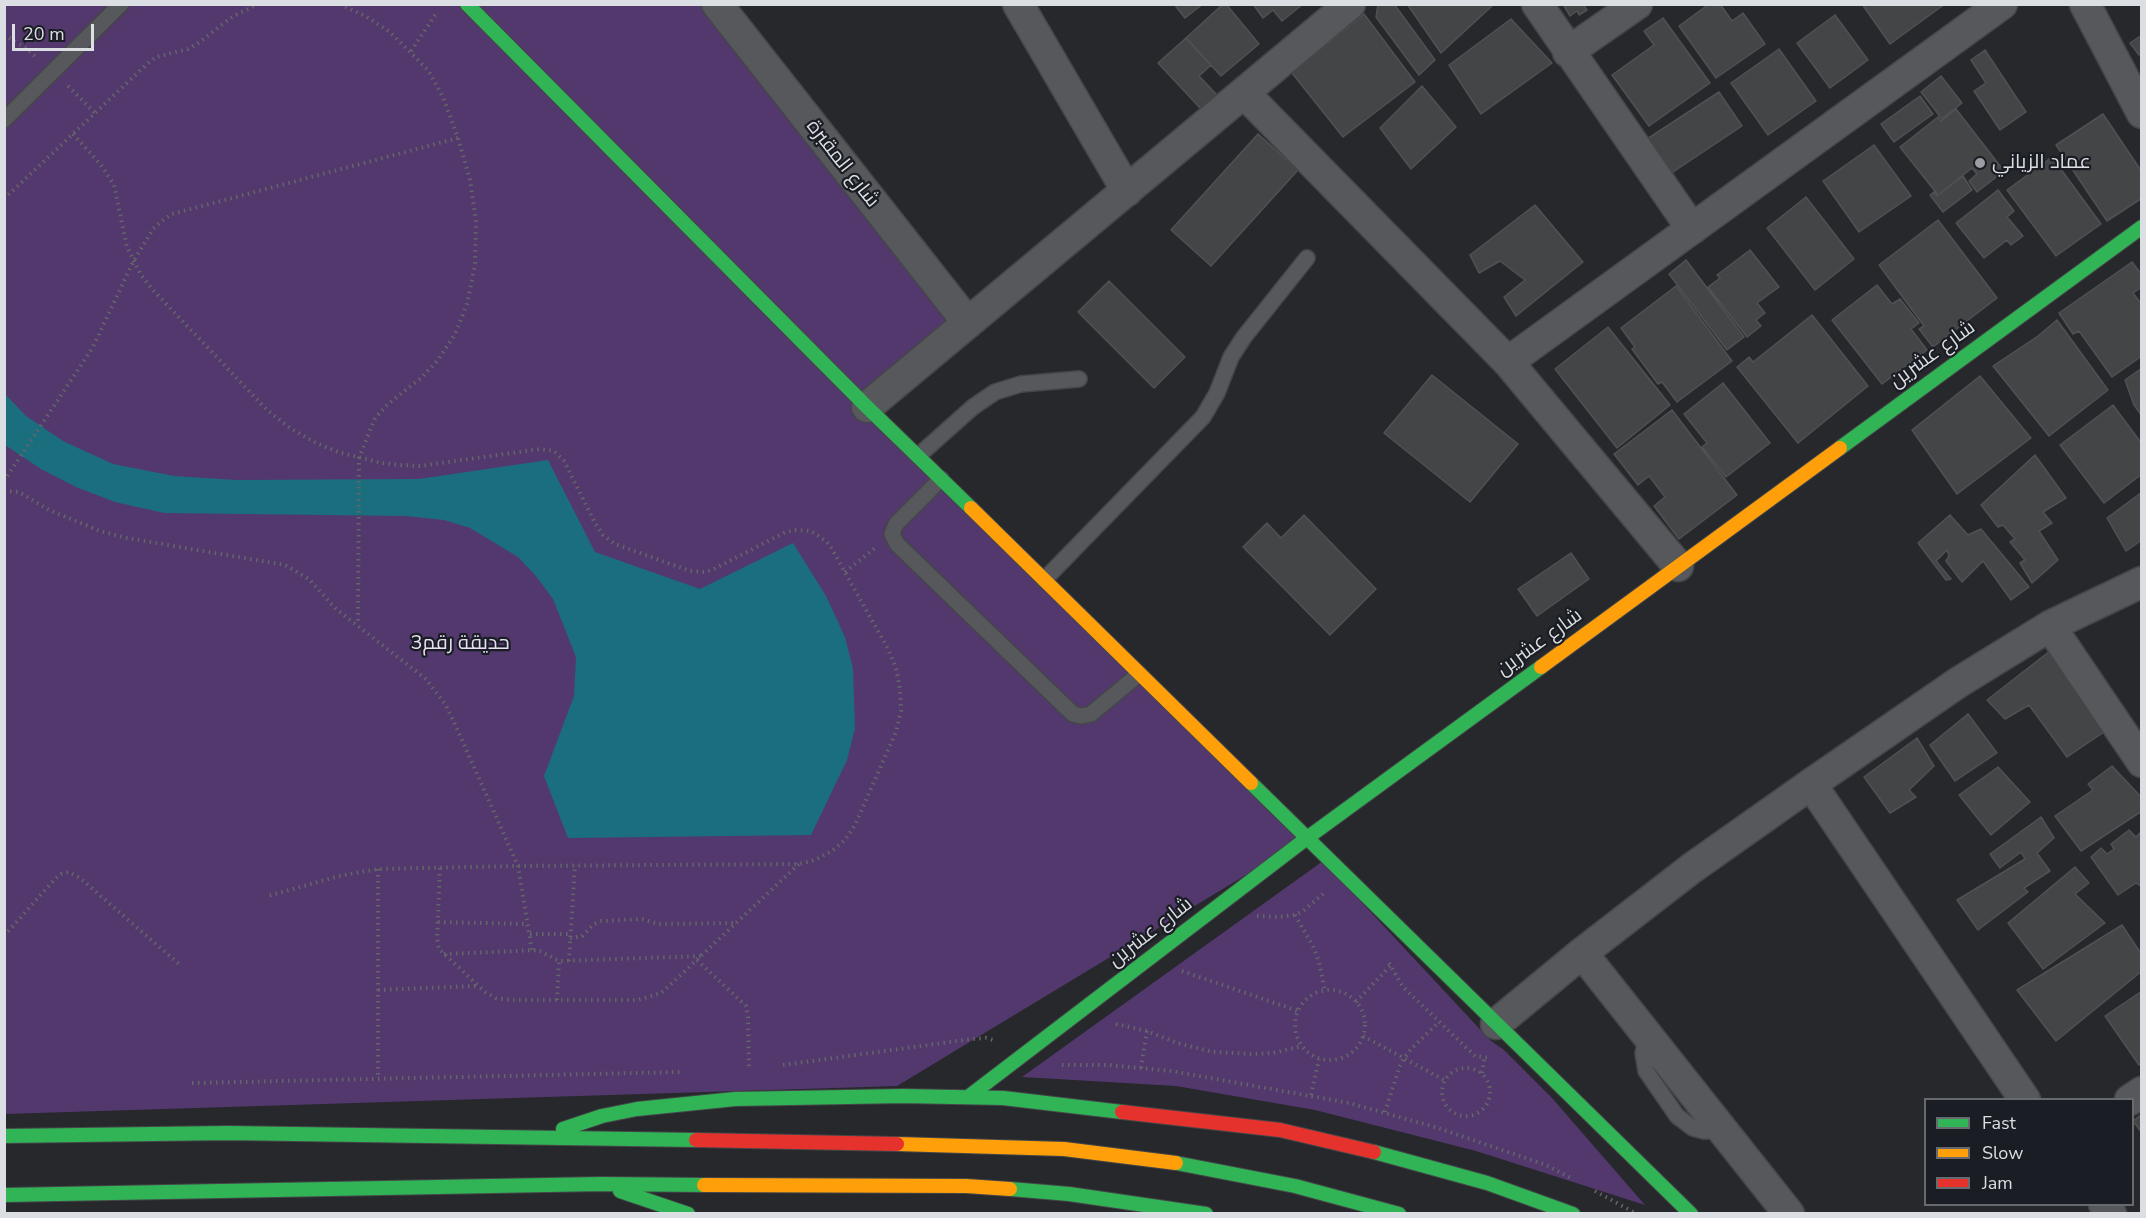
<!DOCTYPE html>
<meta charset="utf-8">
<style>
body{margin:0}
#map{position:relative;width:2146px;height:1218px;overflow:hidden;background:#26282b;font-family:"Nunito Sans",sans-serif}
canvas{display:block}
.frame{position:absolute;inset:0;border:6px solid #dbdee3;pointer-events:none}
.legend{position:absolute;left:1924px;top:1098px;width:210px;height:108px;box-sizing:border-box;background:#1a1e24;border:2px solid #676b70;margin:0;padding:8px 10px;list-style:none;font-size:18px;color:#dbdee3}
.legend li{display:flex;align-items:center;gap:12px;height:30px}
.legend b{width:30px;border:2px solid #676b70}
.scale{position:absolute;left:12px;top:24px;width:82px;height:27px;box-sizing:border-box;border:3px solid #dbdee3;border-top:0;padding-left:8px;font-size:18px;line-height:21px;white-space:nowrap;color:#dbdee3;-webkit-text-stroke:4px #1a1e24;paint-order:stroke}
</style>
<div id="map">
<canvas width="2146" height="1218"></canvas>
<div class="frame"></div>
<ul class="legend">
<li><b style="height:8px;background:#30b455"></b>Fast</li>
<li><b style="height:8px;background:#ff9f0a"></b>Slow</li>
<li><b style="height:8px;background:#e5322d"></b>Jam</li>
</ul>
<div class="scale">20 m</div>
</div>
<script>
const ctx = document.querySelector('canvas').getContext('2d');
ctx.lineJoin = 'round';
function fillPath(path, color) {
  ctx.fillStyle = color;
  ctx.fill(path, 'evenodd');
}
function shape(rows) {
  const path = new Path2D();
  for (const r of rows) {
    if (r.length === 3) {
      path.moveTo(r[0] + r[2], r[1]);
      path.arc(r[0], r[1], r[2], 0, 2 * Math.PI);
      continue;
    }
    path.moveTo(r[0], r[1]);
    for (let i = 2; i < r.length; i += 2) path.lineTo(r[i], r[i + 1]);
  }
  return path;
}
function trace(path, color, width, dash) {
  ctx.strokeStyle = color;
  ctx.lineWidth = width;
  ctx.lineCap = dash ? 'butt' : 'round';
  ctx.setLineDash(dash || []);
  ctx.stroke(path);
}
function label(font, color, halo, rows, align = 'center') {
  ctx.font = font + ' "Nunito Sans",Cairo,sans-serif';
  ctx.lineWidth = 4.5;
  ctx.setLineDash([]);
  ctx.textBaseline = 'middle';
  ctx.strokeStyle = halo;
  ctx.fillStyle = color;
  for (const [text, x, y, turn = 0] of rows) {
    ctx.save();
    ctx.translate(x, y);
    ctx.rotate((+turn || 0) * Math.PI / 180);
    ctx.textAlign = isNaN(turn) ? turn : align;
    if (halo) ctx.strokeText(text, 0, 0);
    ctx.fillText(text, 0, 0);
    ctx.restore();
  }
}
fillPath(shape([
 [4,5,717,5,968,323,867,407,1307,838,897,1086,5,1114],
 [1323,861,1490,1040,1504,1050,1552,1098,1645,1205,1476,1151,1315,1110,1176,1086,1022,1077]
]), '#53386e');
fillPath(shape([
 [5,394,26,416,63,441,113,464,174,476,236,480,419,479,548,460,595,552,700,589,793,543,826,596,845,637,853,669,855,728,847,760,811,835,568,838,544,776,574,696,576,657,553,599,536,576,518,557,470,528,444,520,405,516,164,513,115,502,76,487,41,469,5,445]
]), '#1b6e7e');
const building = shape([
 [1174,4,1203,4,1185,18,1174,4],
 [1223,4,1226,4,1259,44,1221,76,1186,38,1223,4],
 [1253,4,1303,4,1282,21,1273,10,1263,18,1253,4],
 [1378,4,1394,4,1435,60,1419,75,1376,17,1378,4],
 [1407,4,1491,4,1492,6,1441,53,1407,4],
 [1563,4,1583,4,1587,10,1579,15,1577,11,1570,16,1563,4],
 [1709,4,1720,4,1732,21,1743,13,1765,44,1716,78,1679,26,1709,4],
 [1862,4,1945,4,1890,44,1862,4],
 [1364,14,1415,82,1343,137,1292,73,1364,14],
 [1835,15,1868,60,1830,88,1797,43,1835,15],
 [1663,18,1710,83,1649,126,1612,75,1654,45,1644,31,1663,18],
 [1511,19,1552,63,1481,114,1449,65,1511,19],
 [2142,35,2142,53,2139,55,2130,43,2142,35],
 [1186,38,1211,65,1199,76,1217,95,1201,109,1158,63,1186,38],
 [1779,49,1816,101,1768,135,1731,83,1779,49],
 [1985,50,2026,112,2000,130,1974,91,1986,83,1971,60,1985,50],
 [1941,76,1962,103,1942,119,1921,92,1941,76],
 [1422,86,1456,127,1411,169,1380,128,1422,86],
 [1719,92,1742,126,1670,174,1647,139,1719,92],
 [1920,96,1933,114,1894,142,1881,124,1920,96],
 [1956,109,2004,171,1977,192,1969,181,1977,174,1972,168,1938,195,1900,147,1938,117,1941,121,1956,109],
 [2103,114,2142,172,2142,198,2107,221,2056,145,2103,114],
 [1258,134,1298,170,1211,266,1171,230,1258,134],
 [1874,145,1911,196,1859,232,1823,181,1874,145],
 [2052,157,2101,224,2056,256,2007,190,2052,157],
 [1963,176,1972,190,1943,212,1930,195,1934,192,1937,196,1963,176],
 [1998,190,2014,211,2007,217,2023,236,2011,245,2007,240,1984,258,1956,223,1998,190],
 [1806,197,1854,259,1815,290,1767,228,1806,197],
 [1535,205,1583,262,1516,316,1504,297,1525,280,1500,261,1479,273,1470,255,1535,205],
 [1938,220,1997,298,1933,347,1919,329,1924,326,1879,265,1938,220],
 [1750,250,1779,287,1757,303,1765,313,1756,320,1761,326,1747,337,1708,287,1720,278,1717,275,1750,250],
 [1686,260,1744,337,1727,350,1669,274,1686,260],
 [2132,262,2142,275,2142,287,2133,293,2142,305,2142,356,2112,377,2079,331,2073,334,2059,313,2132,262],
 [1109,281,1185,357,1154,388,1078,312,1109,281],
 [1877,285,1892,304,1900,299,1919,323,1911,329,1927,350,1882,384,1832,320,1877,285],
 [1676,286,1732,361,1677,402,1662,382,1658,384,1632,349,1635,347,1621,328,1676,286],
 [1812,315,1868,386,1798,443,1737,367,1749,357,1753,362,1812,315],
 [2057,320,2108,390,2049,436,1993,366,2038,336,2057,320],
 [1608,327,1670,405,1617,448,1555,369,1608,327],
 [2142,368,2142,416,2134,405,2125,380,2142,368],
 [1432,375,1518,444,1470,502,1384,433,1432,375],
 [1980,376,2031,438,1957,494,1912,430,1980,376],
 [1723,383,1770,443,1726,477,1702,447,1707,443,1684,414,1723,383],
 [2113,405,2142,444,2142,474,2104,503,2060,445,2113,405],
 [1672,410,1737,495,1679,539,1654,506,1665,497,1649,476,1638,485,1614,454,1672,410],
 [2035,455,2066,498,2043,512,2052,523,2039,531,2058,560,2032,583,2020,563,2025,560,2010,542,2015,539,2003,525,1998,527,1981,505,2035,455],
 [2142,492,2142,540,2126,551,2107,518,2142,492],
 [1304,515,1376,589,1330,635,1243,547,1267,523,1281,538,1304,515],
 [1950,515,1968,535,1981,529,2029,587,2011,600,1983,561,1962,582,1946,561,1949,556,1947,550,1936,561,1951,579,1946,580,1918,543,1950,515],
 [1571,553,1589,579,1537,616,1518,589,1571,553],
 [2050,651,2104,732,2067,757,2029,705,2005,719,1987,700,2050,651],
 [1968,714,1997,753,1955,781,1930,745,1968,714],
 [1917,738,1934,766,1909,790,1916,797,1890,813,1864,777,1917,738],
 [2112,766,2142,798,2142,811,2081,851,2055,816,2093,790,2088,784,2112,766],
 [1998,767,2030,802,1991,835,1959,795,1998,767],
 [2041,817,2054,838,2037,853,2050,871,2024,888,2028,892,1978,930,1957,900,2025,859,2021,852,2000,868,1990,854,2041,817],
 [2129,830,2136,837,2142,831,2142,887,2136,883,2118,895,2091,857,2101,848,2107,854,2114,849,2111,844,2129,830],
 [2075,867,2089,883,2075,894,2105,923,2043,969,2008,923,2075,867],
 [2122,925,2142,955,2142,971,2056,1041,2017,990,2122,925],
 [2142,991,2142,1063,2139,1065,2105,1016,2142,991],
 [2142,1114,2142,1133,2133,1121,2142,1114]
]);
fillPath(building, '#444547');
trace(building, '#505154', 1.5);
const lane = shape([
 [4,120,121,4],
 [918,456,973,407,995,392,1021,384,1079,379],
 [941,479,896,524,892,534,897,544,1073,714,1081,716,1091,714,1139,674],
 [1044,580,1203,417,1217,393,1231,357,1244,337,1307,258],
 [1648,1036,1643,1053,1646,1071,1677,1116,1693,1128,1704,1131,1724,1130]
]);
const street = shape([
 [717,4,968,323],
 [1018,4,1127,191],
 [1537,4,1692,229],
 [2085,4,2142,113],
 [1568,52,1637,4],
 [1244,93,1508,362,1678,566],
 [1508,362,2002,4],
 [867,407,1350,4],
 [2050,626,2142,762],
 [1811,784,2025,1100],
 [1582,953,1789,1214],
 [1496,1024,1582,953,1692,868,1811,784,1959,682,2050,626,2142,582],
 [2130,1100,2142,1092],
 [2104,1204,2111,1214]
]);
const fast = shape([
 [467,4,867,407,971,508],
 [1840,448,2142,227],
 [1251,783,1691,1214],
 [968,1097,1307,838,1541,667],
 [563,1129,602,1116,637,1109,735,1099,903,1096,1003,1098,1122,1112],
 [4,1136,228,1133,696,1140],
 [1374,1152,1487,1183,1573,1214],
 [1176,1163,1295,1186,1399,1214],
 [1010,1189,1069,1194,1206,1214],
 [620,1191,688,1214],
 [4,1195,601,1184,704,1185]
]);
const slow = shape([
 [971,508,1251,783],
 [1541,667,1840,448],
 [897,1144,1064,1149,1176,1163],
 [704,1185,966,1186,1010,1189]
]);
const jam = shape([
 [1122,1112,1280,1130,1374,1152],
 [696,1140,897,1144]
]);
trace(lane, '#444649', 18);
trace(street, '#444649', 33);
trace(fast, '#444649', 16);
trace(slow, '#444649', 16);
trace(jam, '#444649', 16);
trace(shape([
 [340,4,367,17,390,32,428,70,443,97,458,138,470,180,476,221,475,265,467,304,455,334,438,360,421,378,388,404,375,418,359,458,358,625],
 [4,35,26,48,38,59],
 [411,51,437,12],
 [68,86,95,113],
 [73,134,101,165,114,185,127,247,141,275,152,289,266,409,290,428,316,443,338,452,382,463,401,465,420,466,540,449,554,451,564,461,595,523,603,535,615,544,690,571,705,572,712,570,784,533,793,530,811,531,826,541,832,549,888,649,896,668,900,689,901,711,896,732,855,825,845,840,832,851,815,860,799,864,518,866,378,869,339,876,268,896],
 [4,199,147,64,156,57,188,49,197,44,232,17,258,4],
 [4,481,93,347,133,262,153,229,162,221,172,214,458,138],
 [4,491,19,492,49,510,100,531,127,538,285,565,309,579,336,609,426,679,445,704,453,720,518,866,532,951],
 [845,572,875,548],
 [440,868,437,938,439,949,485,992,496,998,511,1000,638,1000,661,993,671,984,799,864],
 [378,869,378,1079],
 [1295,915,1313,946,1319,962,1325,991],
 [1257,916,1279,917,1295,915,1303,911,1323,894],
 [438,922,528,924],
 [530,934,571,934],
 [4,936,55,879,61,874,69,872,80,878,179,964],
 [570,938,582,936,594,924,600,921,642,919,658,924,736,923],
 [444,954,538,950,559,961,702,956],
 [697,960,746,1006,748,1017,749,1070],
 [569,961,575,865],
 [1389,963,1403,987,1475,1056,1490,1058],
 [1182,971,1298,1011],
 [378,990,476,986],
 [1330,1025,35],
 [557,1000,559,961],
 [1356,1002,1392,964],
 [1116,1024,1147,1031,1177,1043,1213,1052,1252,1054,1273,1053,1302,1046],
 [1363,1036,1444,1080],
 [783,1065,972,1039,986,1038,993,1040],
 [1062,1065,1108,1065,1171,1071,1349,1103,1435,1127,1546,1165,1573,1179],
 [1466,1092,24],
 [1141,1068,1147,1031],
 [1482,1073,1484,1059],
 [192,1083,680,1072],
 [1311,1095,1319,1059],
 [1385,1112,1399,1068,1404,1058,1412,1048,1439,1022],
 [1595,1191,1637,1214]
]), '#646668', 4, [1.5, 4.5]);
trace(lane, '#56585b', 15);
trace(street, '#56585b', 30);
trace(fast, '#30b455', 14);
trace(slow, '#ff9f0a', 14);
trace(jam, '#e5322d', 14);
for (const [x, y, r, color] of [
 [1980,163,6,"#9c9ea3"]
]) {
  const dot = new Path2D();
  dot.arc(x, y, r, 0, 2 * Math.PI);
  ctx.fillStyle = color;
  ctx.fill(dot);
  trace(dot, '#1a1e24', 2);
}
label('20px', '#dbdee3', '#1a1e24', [
 ["عماد الزياني",1992,163]
], 'left');
label('20px', '#dbdee3', '#1a1e24', [
 ["شارع المقبرة",842,164,52],
 ["شارع عشرين",1933,355,-36],
 ["شارع عشرين",1540,643,-36],
 ["شارع عشرين",1151,933,-38]
]);
label('20px', '#e7dff2', '#1a1e24', [
 ["حديقة رقم3",460,644]
]);
</script>
